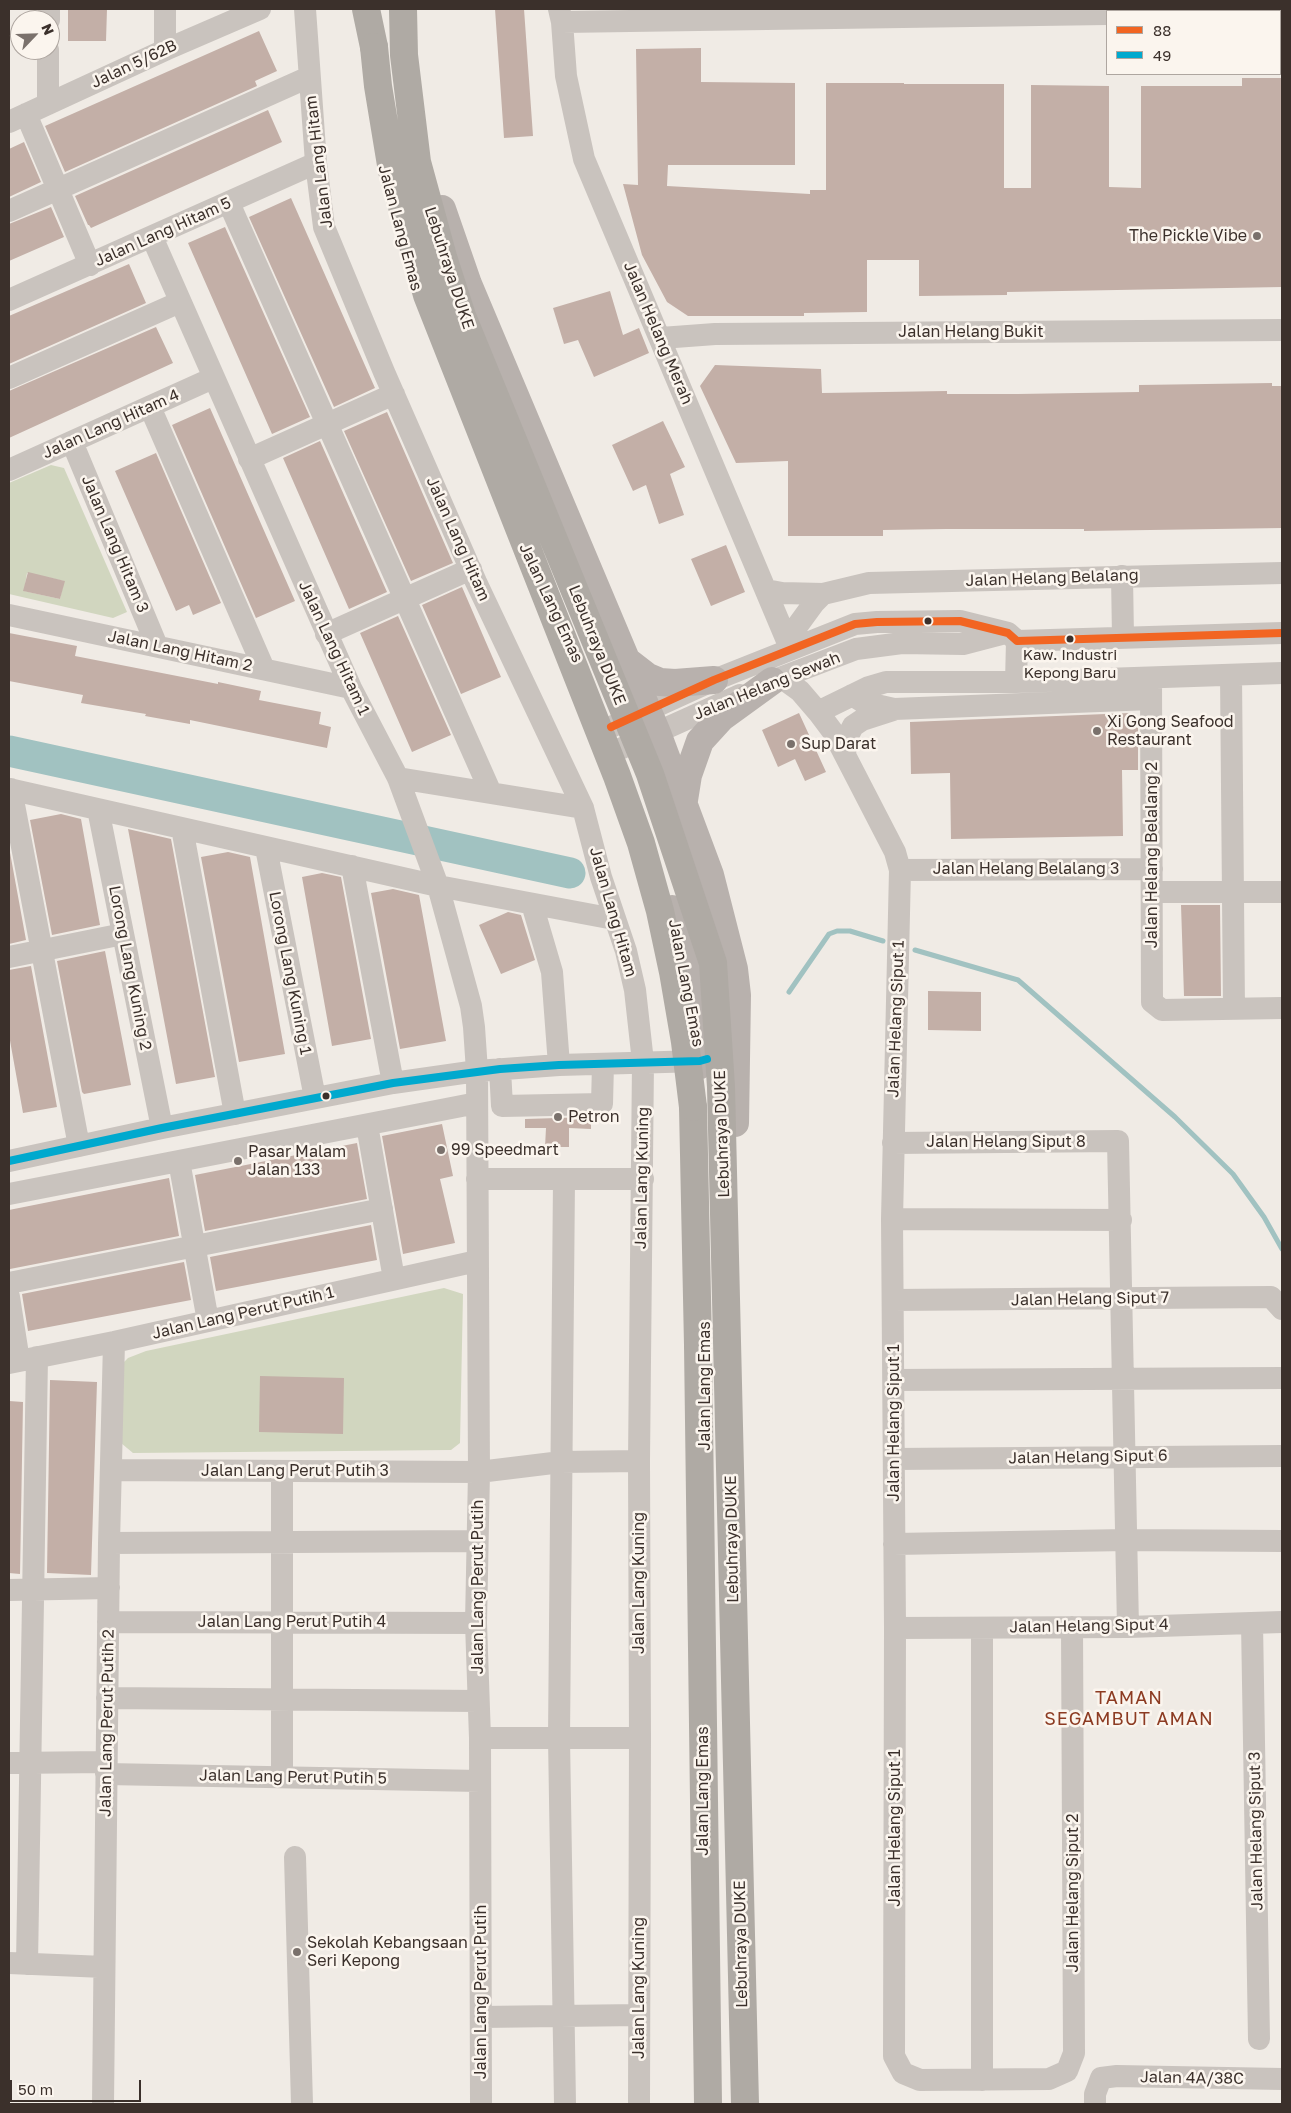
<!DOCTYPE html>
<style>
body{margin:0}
#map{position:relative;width:1291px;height:2113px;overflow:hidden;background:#f0ebe5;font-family:"Golos Text",sans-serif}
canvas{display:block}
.frame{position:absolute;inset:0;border:10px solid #3b302b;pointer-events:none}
.legend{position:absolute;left:1106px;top:10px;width:175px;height:65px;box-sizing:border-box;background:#fbf5ee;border:1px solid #aea6a0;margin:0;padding:6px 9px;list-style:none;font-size:15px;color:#3b302b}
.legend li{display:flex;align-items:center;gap:10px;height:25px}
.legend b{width:25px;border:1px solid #aea6a0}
.north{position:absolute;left:10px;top:10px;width:50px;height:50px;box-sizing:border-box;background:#fbf5ee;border:1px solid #aea6a0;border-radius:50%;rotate:66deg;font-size:14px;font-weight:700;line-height:20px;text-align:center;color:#3b302b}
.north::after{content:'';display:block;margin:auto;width:18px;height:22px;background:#7a716c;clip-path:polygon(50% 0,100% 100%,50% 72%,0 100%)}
.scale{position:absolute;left:10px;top:2080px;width:131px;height:22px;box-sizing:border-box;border:2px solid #3b302b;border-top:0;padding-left:6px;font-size:15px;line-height:18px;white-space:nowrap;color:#3b302b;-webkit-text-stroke:4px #fbf5ee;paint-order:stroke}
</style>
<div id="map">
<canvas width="1291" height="2113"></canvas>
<div class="frame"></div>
<ul class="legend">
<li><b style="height:6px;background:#f26522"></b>88</li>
<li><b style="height:6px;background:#00a9ce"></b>49</li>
</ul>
<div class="north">N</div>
<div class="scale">50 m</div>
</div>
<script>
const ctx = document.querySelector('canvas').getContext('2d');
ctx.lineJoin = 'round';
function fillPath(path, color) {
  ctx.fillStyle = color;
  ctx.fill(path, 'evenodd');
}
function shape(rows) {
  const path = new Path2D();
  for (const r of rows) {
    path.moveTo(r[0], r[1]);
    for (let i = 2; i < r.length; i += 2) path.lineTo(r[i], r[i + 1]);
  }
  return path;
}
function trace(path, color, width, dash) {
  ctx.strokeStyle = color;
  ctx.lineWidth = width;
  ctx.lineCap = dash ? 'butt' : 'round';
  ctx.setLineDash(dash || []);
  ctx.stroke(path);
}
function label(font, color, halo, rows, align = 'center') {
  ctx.font = font + ' "Golos Text",sans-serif';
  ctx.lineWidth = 5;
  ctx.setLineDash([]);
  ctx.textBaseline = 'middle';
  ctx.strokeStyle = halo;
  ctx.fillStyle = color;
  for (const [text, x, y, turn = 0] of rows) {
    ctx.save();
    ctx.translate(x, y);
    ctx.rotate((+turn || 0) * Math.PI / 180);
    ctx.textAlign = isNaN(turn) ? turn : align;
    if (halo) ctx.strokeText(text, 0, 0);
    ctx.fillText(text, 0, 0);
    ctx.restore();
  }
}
fillPath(shape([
 [51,465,64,468,127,612,113,618,9,594,9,483],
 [27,573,64,581,60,599,24,591],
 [444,1288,463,1294,460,1443,451,1450,133,1453,121,1443,123,1363,128,1358,146,1351]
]), '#d1d6bf');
trace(shape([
 [915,950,1018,980,1175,1117,1233,1174,1264,1217,1282,1249],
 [789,992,829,934,837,931,850,931,883,941]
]), '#a1c2c1', 5);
trace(shape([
 [9,751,570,873]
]), '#a1c2c1', 31);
fillPath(shape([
 [68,9,107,9,106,41,68,41],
 [495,9,524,9,533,136,504,138],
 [259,31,277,71,255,81,257,86,65,172,45,126],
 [701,48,701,82,795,83,795,165,668,165,667,186,810,194,810,190,826,190,826,83,904,83,904,84,1004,84,1004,188,1031,188,1031,85,1109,86,1109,187,1141,188,1141,86,1242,86,1242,78,1282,78,1282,287,1007,292,1007,295,919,296,919,260,867,260,867,312,804,313,804,316,688,316,667,302,642,255,623,184,638,185,636,49],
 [268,110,282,142,91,228,89,225,88,225,75,196],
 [24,142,41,182,9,197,9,149],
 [291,198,375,388,334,407,249,217],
 [51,207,64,237,9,261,9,224],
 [225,227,310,417,272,434,188,243],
 [129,264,146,303,9,364,9,316],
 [610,291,623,335,639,328,649,353,594,377,578,340,564,344,553,308],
 [156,327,173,363,9,438,9,391],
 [715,365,821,369,822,393,947,391,947,394,1018,394,1139,392,1139,385,1272,383,1272,386,1282,386,1282,528,1084,531,1084,529,946,529,883,530,883,536,788,536,788,461,736,463,700,386],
 [210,408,295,601,256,618,172,425],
 [387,412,453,563,411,581,344,431],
 [663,421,685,467,670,474,684,515,659,524,646,485,633,491,612,445],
 [320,441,387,592,349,609,283,458],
 [156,453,221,603,193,615,189,605,176,611,115,471],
 [726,545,745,592,711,606,691,559],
 [28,572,65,581,60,599,23,591],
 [462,587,501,677,461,694,422,605],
 [398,616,451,735,412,752,360,633],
 [9,633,77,646,75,656,218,684,218,682,261,691,259,700,321,712,319,724,331,727,327,748,190,720,190,724,145,716,146,714,81,703,83,695,9,681],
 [799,713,826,772,805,781,795,759,778,767,762,730],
 [1130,713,1138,722,1138,770,1122,770,1123,836,951,839,950,773,911,774,910,722],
 [61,814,81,819,100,925,52,935,30,820],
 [128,829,171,839,215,1077,176,1084],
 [9,847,26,940,9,944],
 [228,852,250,857,285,1054,239,1062,201,857],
 [322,873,341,877,371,1039,332,1046,302,877],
 [393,889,419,895,446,1041,400,1049,371,893],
 [1181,905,1220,905,1221,996,1184,996],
 [508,912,521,915,535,960,501,974,479,925],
 [105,951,131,1085,84,1094,82,1092,57,961],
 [31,966,57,1107,23,1113,9,1035,9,970],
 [928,991,981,992,981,1031,928,1030],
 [591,1117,591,1129,569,1128,569,1147,545,1147,546,1128,525,1128,525,1119],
 [442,1124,453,1176,440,1179,455,1243,403,1254,382,1136],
 [357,1143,367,1199,205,1231,195,1175],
 [169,1178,179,1236,10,1269,9,1210],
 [371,1225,377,1260,216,1291,210,1257],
 [184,1262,191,1300,28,1331,22,1294],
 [260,1376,344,1378,343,1434,259,1432],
 [50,1380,97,1382,91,1575,47,1573],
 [9,1401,23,1402,20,1574,9,1573]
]), '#c3afa7');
trace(shape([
 [305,9,316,163,324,227,384,372,476,582,583,808,601,877,626,951,635,990,643,1062,639,1461,640,1738,639,2104],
 [559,9,562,22,566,76,584,159,790,648],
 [1223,11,1282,10],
 [49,20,49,9],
 [562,22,1107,14],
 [165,50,165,9],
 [48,104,48,50],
 [26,114,90,265],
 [9,122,165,50,260,9],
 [229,203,491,793],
 [9,211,309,77],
 [152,237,351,688,398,778,438,886,471,1006,474,1027,477,1071,479,1472,476,1623,480,1738,481,2104],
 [9,300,316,163],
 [661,338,715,334,1282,330],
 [9,378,180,302],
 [150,407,264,669],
 [72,442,157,646],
 [249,459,394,394],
 [9,470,213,378],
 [1122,576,1123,637],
 [766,590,782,593,823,594,869,583,1282,573],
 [9,615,351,688],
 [326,634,471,569],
 [787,640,814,603,823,594],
 [1231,675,1234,1009],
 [782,678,800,691,818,712,833,732,895,852,900,870,892,1219,895,1628,894,2056,903,2073,920,2080,1049,2079,1067,2071,1074,2053,1072,1627],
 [1151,678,1152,1002,1162,1010,1282,1008],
 [772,681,856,649,902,643,963,644,1005,633],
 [1016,682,1017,641],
 [852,695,863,702,894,709,1151,699],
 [818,712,869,687,886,682,1016,682,1282,673],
 [611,727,714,680,855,624,877,622,960,621,1008,633,1017,641,1282,633],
 [620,749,740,695],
 [845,753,848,736,853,726,862,720,893,710],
 [398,778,583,808],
 [9,789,438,886,614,919],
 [11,789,79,1146],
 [98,809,162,1128],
 [182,828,235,1114],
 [266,848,315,1098],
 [352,866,393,1083],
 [900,870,1152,869],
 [1152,892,1282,892],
 [532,904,552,972,559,1065],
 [9,957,123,934],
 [500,1069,502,1106,602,1104,603,1064],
 [367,1125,394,1279],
 [893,1143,1118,1141,1128,1627],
 [9,1161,162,1128,393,1083,477,1071,559,1065,700,1061],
 [179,1161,208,1321],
 [477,1179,643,1179],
 [564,1179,559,1738,565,2104],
 [9,1194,477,1103],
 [892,1219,1121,1220],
 [9,1283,382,1209],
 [9,1297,19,1361],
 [893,1300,1271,1297,1282,1309],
 [9,1363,114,1342,477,1261],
 [894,1380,1282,1378],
 [894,1459,1282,1456],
 [111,1470,479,1472,561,1462,639,1461],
 [109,1543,477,1541],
 [894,1544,1127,1540,1282,1541],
 [9,1590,109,1588],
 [108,1622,476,1623],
 [1252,1623,1259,2039],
 [895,1628,1128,1627,1282,1622],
 [107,1698,478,1701],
 [480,1738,640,1738],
 [9,1763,106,1762],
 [106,1774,480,1781],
 [282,1777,282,1472],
 [295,1857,302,2104],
 [9,1963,104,1967],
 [27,1964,37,1357],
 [481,2017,639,2015],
 [982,2080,982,1628],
 [103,2104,109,1543,114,1342],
 [1095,2104,1095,2094,1101,2078,1117,2076,1282,2079]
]), '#c9c3be', 22);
trace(shape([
 [442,209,468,284,657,733,710,875,734,969,737,995,735,1123],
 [626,660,648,677,660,682,675,683,714,680],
 [684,800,688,775,700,741,721,718,772,681],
 [672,909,684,956,692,996,700,1065]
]), '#b8b1ad', 28);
trace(shape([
 [366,9,374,47],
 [693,1107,698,1345]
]), '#afaaa4', 28);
trace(shape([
 [403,9,404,55,417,162,443,257,462,316,650,774,713,963,721,1087,745,2104],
 [374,47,378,86,392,171,427,295,617,776,641,843,660,911,673,972,685,1042,693,1107],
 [698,1345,708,2104]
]), '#afaaa4', 28);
trace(shape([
 [611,727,714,680,855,624,877,622,960,621,1008,633,1017,641,1282,633]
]), '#f26522', 8);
trace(shape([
 [9,1161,162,1128,393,1083,500,1069,559,1065,700,1061,707,1059]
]), '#00a9ce', 8);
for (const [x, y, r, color] of [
 [1257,236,5,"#7a716c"],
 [928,621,4.5,"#3b302b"],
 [1070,639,4.5,"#3b302b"],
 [1097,731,5,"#7a716c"],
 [791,744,5,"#7a716c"],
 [326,1096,4.5,"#3b302b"],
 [558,1117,5,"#7a716c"],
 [441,1150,5,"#7a716c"],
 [238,1161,5,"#7a716c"],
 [297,1952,5,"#7a716c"]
]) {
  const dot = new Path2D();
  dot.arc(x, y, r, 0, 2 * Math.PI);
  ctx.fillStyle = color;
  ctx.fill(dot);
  trace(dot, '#fbf5ee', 2);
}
label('15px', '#3b302b', '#fbf5ee', [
 ["Kaw. Industri",1070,655],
 ["Kepong Baru",1070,673]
]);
label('16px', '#3b302b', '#fbf5ee', [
 ["Jalan 5/62B",134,64,-25],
 ["Jalan Lang Hitam",319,162,-97],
 ["Jalan Lang Emas",400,228,75],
 ["Jalan Lang Hitam 5",163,232,-24],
 ["Lebuhraya DUKE",449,268,72],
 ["Jalan Helang Bukit",971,332],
 ["Jalan Helang Merah",658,333,67],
 ["Jalan Lang Hitam 4",111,424,-24],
 ["Jalan Lang Hitam",458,539,66],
 ["Jalan Lang Hitam 3",115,544,67],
 ["Jalan Helang Belalang",1052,578,-2],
 ["Jalan Lang Emas",551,603,65],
 ["Lebuhraya DUKE",597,645,68],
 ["Jalan Lang Hitam 1",334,648,65],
 ["Jalan Lang Hitam 2",180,651,12],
 ["Jalan Helang Sewah",767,686,-22],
 ["Jalan Helang Belalang 2",1152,855,-90],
 ["Jalan Helang Belalang 3",1026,869],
 ["Jalan Lang Hitam",613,912,74],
 ["Lorong Lang Kuning 2",130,968,79],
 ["Lorong Lang Kuning 1",290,973,79],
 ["Jalan Lang Emas",686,983,79],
 ["Jalan Helang Siput 1",896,1019,-88],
 ["Lebuhraya DUKE",722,1134,-92],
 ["Jalan Helang Siput 8",1006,1142],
 ["Jalan Lang Kuning",642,1178,-89],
 ["Jalan Helang Siput 7",1090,1299,-1],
 ["Jalan Lang Perut Putih 1",243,1313,-13],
 ["Jalan Lang Emas",705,1386,-90],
 ["Jalan Helang Siput 1",894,1423,-90],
 ["Jalan Helang Siput 6",1088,1457,-1],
 ["Jalan Lang Perut Putih 3",295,1471],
 ["Lebuhraya DUKE",732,1539,-91],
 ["Jalan Lang Kuning",639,1583,-90],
 ["Jalan Lang Perut Putih",478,1587,-90],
 ["Jalan Lang Perut Putih 4",292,1622],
 ["Jalan Helang Siput 4",1089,1626,-1],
 ["Jalan Lang Perut Putih 2",107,1723,-89],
 ["Jalan Lang Perut Putih 5",293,1777,1],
 ["Jalan Lang Emas",703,1791,-90],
 ["Jalan Helang Siput 1",895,1828,-90],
 ["Jalan Helang Siput 3",1256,1831,-91],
 ["Jalan Helang Siput 2",1073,1893,-90],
 ["Lebuhraya DUKE",741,1944,-91],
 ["Jalan Lang Kuning",639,1988,-90],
 ["Jalan Lang Perut Putih",481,1992,-90],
 ["Jalan 4A/38C",1192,2078,1]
]);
label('16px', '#3b302b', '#fbf5ee', [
 ["The Pickle Vibe",1247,236,"right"],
 ["Xi Gong Seafood",1107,722],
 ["Restaurant",1107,740],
 ["Sup Darat",801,744],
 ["Petron",568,1117],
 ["99 Speedmart",451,1150],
 ["Pasar Malam",248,1152],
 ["Jalan 133",248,1170],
 ["Sekolah Kebangsaan",307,1943],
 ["Seri Kepong",307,1961]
], 'left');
ctx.letterSpacing = '1px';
label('18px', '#8c3b22', '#fbf5ee', [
 ["TAMAN",1129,1698],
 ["SEGAMBUT AMAN",1129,1719]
]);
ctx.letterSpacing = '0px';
</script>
